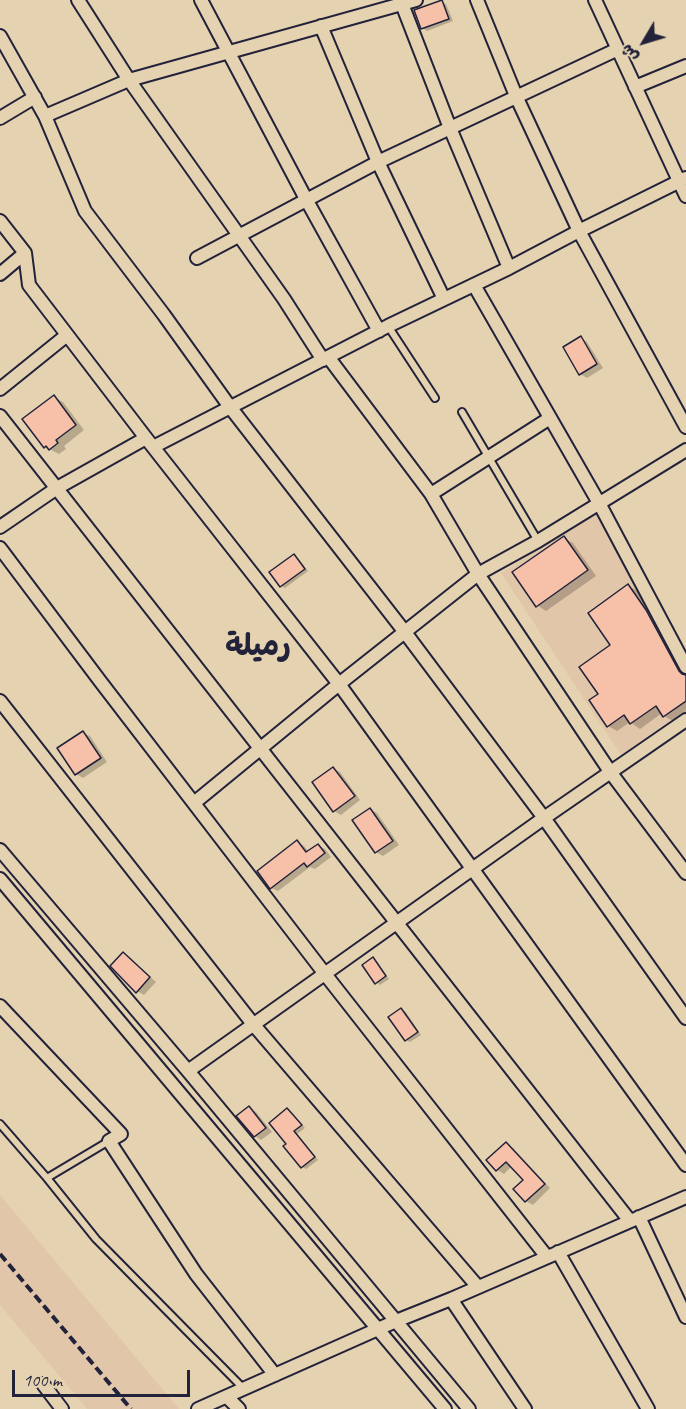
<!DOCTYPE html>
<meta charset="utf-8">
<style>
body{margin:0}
#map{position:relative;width:686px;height:1409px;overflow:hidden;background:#e5d2b0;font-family:Caveat,"Playpen Sans Arabic",sans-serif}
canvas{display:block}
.north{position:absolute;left:614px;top:12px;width:60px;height:60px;-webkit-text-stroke:4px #e5d2b0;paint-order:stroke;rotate:232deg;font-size:16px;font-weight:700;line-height:24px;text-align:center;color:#22223b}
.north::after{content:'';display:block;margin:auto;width:21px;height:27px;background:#22223b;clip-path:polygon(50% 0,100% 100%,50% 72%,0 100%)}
.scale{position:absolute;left:12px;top:1370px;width:178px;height:27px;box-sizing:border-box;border:3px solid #22223b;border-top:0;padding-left:8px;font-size:18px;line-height:21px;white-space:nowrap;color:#22223b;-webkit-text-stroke:4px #e5d2b0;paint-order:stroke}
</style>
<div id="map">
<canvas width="686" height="1409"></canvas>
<div class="north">ش</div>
<div class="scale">100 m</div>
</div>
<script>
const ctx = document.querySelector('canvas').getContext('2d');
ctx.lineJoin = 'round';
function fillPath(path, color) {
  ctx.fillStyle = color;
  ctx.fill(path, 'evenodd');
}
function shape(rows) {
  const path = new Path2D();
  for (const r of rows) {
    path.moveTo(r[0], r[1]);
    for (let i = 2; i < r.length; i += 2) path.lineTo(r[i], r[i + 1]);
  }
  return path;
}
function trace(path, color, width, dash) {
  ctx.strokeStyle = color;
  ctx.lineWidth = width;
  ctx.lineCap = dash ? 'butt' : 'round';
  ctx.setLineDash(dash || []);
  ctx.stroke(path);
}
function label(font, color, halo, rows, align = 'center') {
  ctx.font = font + ' Caveat,"Playpen Sans Arabic",sans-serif';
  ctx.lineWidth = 4.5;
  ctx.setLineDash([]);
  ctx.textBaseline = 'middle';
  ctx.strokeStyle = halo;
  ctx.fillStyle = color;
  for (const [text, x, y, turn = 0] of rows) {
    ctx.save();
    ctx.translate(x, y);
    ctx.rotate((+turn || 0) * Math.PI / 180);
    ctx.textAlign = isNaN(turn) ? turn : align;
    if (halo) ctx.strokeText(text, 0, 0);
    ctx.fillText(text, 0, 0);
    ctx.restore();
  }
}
fillPath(shape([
 [596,515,686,667,686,709,621,755,501,573],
 [0,1195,179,1409,87,1409,0,1305]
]), '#e2c6a9');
fillPath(shape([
 [442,2,446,4,453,21,427,31,423,28],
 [581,338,587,342,603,368,587,378,580,374],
 [54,397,63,402,84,430,64,446,66,449,59,454,45,447],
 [564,538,573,543,596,576,546,611,537,605],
 [294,556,298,558,308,571,285,588,281,586],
 [628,586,638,591,655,617,686,675,686,712,673,721,664,716,662,713,640,729,630,722,617,731,608,726,600,694],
 [83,733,90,736,107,762,83,778,76,774],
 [333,769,340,772,360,800,341,815,334,811],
 [370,809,377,813,399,845,383,856,376,852],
 [298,842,304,846,309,852,318,845,325,849,331,857,315,869,310,867,278,891,271,888],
 [129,958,156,982,144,995,137,991],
 [373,959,377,962,389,979,380,985,376,982],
 [402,1010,406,1012,421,1035,410,1042,406,1040],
 [249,1108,256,1112,272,1132,261,1140,255,1136],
 [287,1110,291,1112,305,1128,297,1134,318,1160,306,1169,302,1167,285,1146,289,1144],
 [506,1144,513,1148,550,1188,533,1205,526,1201,525,1180,512,1166,504,1174,497,1170,489,1160]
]), '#0003');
const building = shape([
 [442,0,449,19,421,29,414,10,442,0],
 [581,336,597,364,579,375,563,347,581,336],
 [54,395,76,425,56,440,58,443,49,450,46,446,44,448,22,419,54,395],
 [564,536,588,570,536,607,512,572,564,536],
 [294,554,305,569,280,587,269,572,294,554],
 [628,584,646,610,679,671,682,674,686,675,686,701,663,717,656,706,630,724,624,715,607,727,589,700,598,694,579,667,610,645,588,613,628,584],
 [83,731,101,758,75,775,57,748,83,731],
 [333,767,355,796,333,812,312,782,333,767],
 [370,808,393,841,375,853,352,820,370,808],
 [297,840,306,852,318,844,325,853,307,867,304,863,270,889,257,871,297,840],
 [123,952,150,977,136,993,110,966,123,952],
 [373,957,386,976,375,984,362,965,373,957],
 [401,1008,418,1032,405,1041,388,1017,401,1008],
 [249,1106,266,1128,254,1137,236,1116,249,1106],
 [287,1108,302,1125,294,1131,315,1157,301,1168,283,1146,286,1144,269,1123,287,1108],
 [506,1142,545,1184,525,1202,513,1189,523,1180,506,1162,496,1171,486,1160,506,1142]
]);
fillPath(building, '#f6c1a8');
trace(building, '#22223b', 1.5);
const lane = shape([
 [388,326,435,398],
 [462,412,538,541],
 [0,1124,47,1178,96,1239,244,1389],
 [47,1178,109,1141]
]);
const street = shape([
 [78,0,129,80,284,299,323,360],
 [201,0,306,199,379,331],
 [477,0,516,96,579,231,686,427],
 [595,0,686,196],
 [402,4,450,128,509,268],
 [321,26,378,162,444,299],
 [0,36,45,116,85,211,164,315,230,407,404,631,544,818,686,1018],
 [635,87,686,66],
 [45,116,129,80,416,0],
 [0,118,35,97],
 [0,221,25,253,29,285,146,438,339,684,686,1165],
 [197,258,378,162,618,49],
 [0,274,25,253],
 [474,285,599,503,686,667],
 [329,358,431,494,478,574,611,773,686,873],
 [0,389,67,335],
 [0,416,630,1221],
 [153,447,388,326,509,268,579,231,686,178],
 [431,494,550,418],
 [0,527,57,488,146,438],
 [0,548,100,681,325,974,547,1257],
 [0,701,253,1024,478,1287],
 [194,803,339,684,478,574,538,541,686,450],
 [0,850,188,1071,469,1409],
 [0,879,445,1409],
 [0,1006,121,1134,109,1141,196,1274,275,1375],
 [188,1071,544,818,686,720],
 [639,1217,686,1317],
 [558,1252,648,1409],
 [451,1299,525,1409],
 [43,1384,62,1409],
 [227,1397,239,1409],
 [198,1409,396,1321,451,1299,686,1197]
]);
trace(lane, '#22223b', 10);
trace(street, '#22223b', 16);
trace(lane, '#e5d2b0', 6);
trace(street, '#e5d2b0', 12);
trace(shape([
 [0,1254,131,1409]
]), '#22223b', 4, [9, 4.5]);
label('bold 30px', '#22223b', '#e5d2b0', [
 ["رميلة",258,647]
]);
</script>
